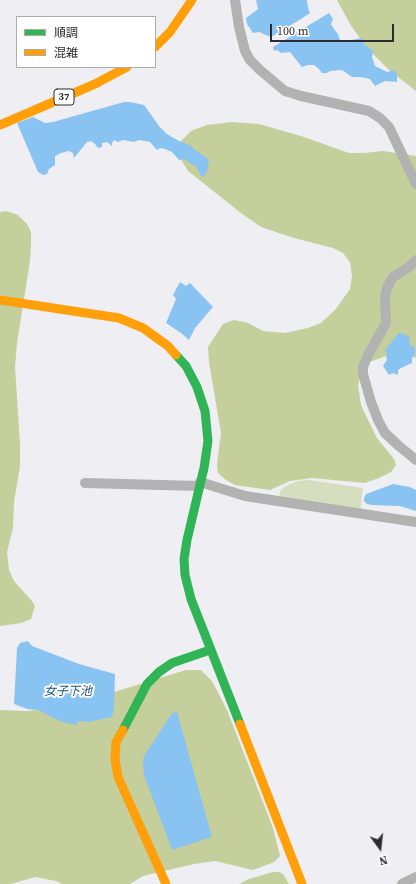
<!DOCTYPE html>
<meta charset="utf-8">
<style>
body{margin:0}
#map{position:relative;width:416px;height:884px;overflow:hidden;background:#eeeef3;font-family:"Source Serif 4","Noto Sans JP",serif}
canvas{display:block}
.legend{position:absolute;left:16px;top:16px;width:140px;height:52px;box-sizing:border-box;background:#fff;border:1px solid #ababac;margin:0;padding:5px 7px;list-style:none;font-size:12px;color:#2c2c30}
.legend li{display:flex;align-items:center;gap:8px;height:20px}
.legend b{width:20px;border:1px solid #ababac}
.north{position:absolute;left:360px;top:828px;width:40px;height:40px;-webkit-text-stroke:3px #fff;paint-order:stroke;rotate:165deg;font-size:11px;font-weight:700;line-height:16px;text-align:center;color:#2c2c30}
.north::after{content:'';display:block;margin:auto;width:14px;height:18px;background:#2c2c30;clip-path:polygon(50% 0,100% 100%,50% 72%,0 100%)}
.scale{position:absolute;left:270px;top:24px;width:124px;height:18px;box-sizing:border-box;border:2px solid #2c2c30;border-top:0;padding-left:5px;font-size:12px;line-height:14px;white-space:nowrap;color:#2c2c30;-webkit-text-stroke:3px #fff;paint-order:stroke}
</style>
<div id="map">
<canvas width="416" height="884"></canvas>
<ul class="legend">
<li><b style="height:5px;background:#30b455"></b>順調</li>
<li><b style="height:5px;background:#ff9f0a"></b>混雑</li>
</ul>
<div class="north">N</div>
<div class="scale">100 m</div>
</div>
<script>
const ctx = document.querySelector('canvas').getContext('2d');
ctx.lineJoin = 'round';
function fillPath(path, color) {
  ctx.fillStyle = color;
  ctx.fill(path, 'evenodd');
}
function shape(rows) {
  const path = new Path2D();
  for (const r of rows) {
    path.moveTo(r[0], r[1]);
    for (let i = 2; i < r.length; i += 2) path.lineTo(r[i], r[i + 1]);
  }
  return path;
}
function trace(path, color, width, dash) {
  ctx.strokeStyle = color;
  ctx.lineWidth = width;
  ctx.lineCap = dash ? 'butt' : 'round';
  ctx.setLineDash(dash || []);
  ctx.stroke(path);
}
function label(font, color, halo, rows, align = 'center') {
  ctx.font = font + ' "Source Serif 4","Noto Sans JP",serif';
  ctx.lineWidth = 4;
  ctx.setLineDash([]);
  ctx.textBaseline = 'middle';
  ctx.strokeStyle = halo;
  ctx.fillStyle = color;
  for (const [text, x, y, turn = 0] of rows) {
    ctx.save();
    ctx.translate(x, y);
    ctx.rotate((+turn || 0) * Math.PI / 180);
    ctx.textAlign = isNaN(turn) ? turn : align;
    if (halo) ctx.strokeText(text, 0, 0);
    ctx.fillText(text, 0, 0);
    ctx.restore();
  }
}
fillPath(shape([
 [309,480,363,488,360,513,279,501,280,491,284,487,298,481]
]), '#d5debe');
fillPath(shape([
 [337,0,416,0,416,91,389,70,366,47,350,24],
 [232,122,259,124,304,137,349,153,364,153,383,151,416,156,416,358,411,355,394,353,364,364,358,385,361,405,369,422,377,438,394,459,396,465,391,472,379,478,365,483,312,478,290,481,270,490,235,485,226,480,218,473,217,464,221,433,209,362,208,347,223,324,234,320,248,323,263,331,285,333,308,328,321,323,335,310,350,289,352,276,350,262,343,253,333,248,294,238,261,227,241,213,188,171,180,158,178,148,181,141,191,131,207,125],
 [6,211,18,215,27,224,31,232,31,245,30,261,17,343,15,367,20,444,20,466,14,502,13,528,7,552,9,570,14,581,32,601,35,606,31,619,21,623,0,626,0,212],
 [186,670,201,670,212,681,227,710,273,828,280,856,274,862,253,870,215,861,194,864,143,876,130,884,62,884,56,881,35,877,11,884,0,884,0,710,26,711,58,708,114,692],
 [273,872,279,872,283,874,289,884,239,884,249,879]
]), '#c4cf9c');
fillPath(shape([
 [256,0,307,0,308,8,310,13,301,19,271,37,259,32,253,33,247,24,246,18,258,9],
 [329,13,333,19,331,24,334,29,338,34,340,40,346,41,362,38,364,44,373,51,372,57,375,66,387,72,395,70,397,74,397,82,385,81,375,86,370,79,360,77,352,77,342,70,330,71,327,73,322,73,319,69,314,65,308,65,302,67,290,52,281,53,277,50,274,51,273,47],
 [124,102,130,102,144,105,159,126,167,134,177,140,189,145,209,160,207,172,203,177,201,176,196,166,191,164,185,159,179,160,172,152,165,149,160,148,157,150,150,142,139,140,134,142,123,140,118,142,114,140,112,143,112,146,107,142,102,143,102,147,98,148,95,144,91,141,87,142,74,158,73,153,69,151,61,153,55,156,55,165,49,169,47,174,43,175,38,172,17,123,33,117,45,123,53,122],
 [180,282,186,286,190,283,213,307,195,328,189,340,181,333,166,323,176,299,173,295],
 [399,333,404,334,407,336,410,337,409,342,411,346,415,347,415,355,412,358,412,363,403,367,398,370,398,375,393,373,389,375,383,366,387,360,386,357,387,353,385,350],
 [393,484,410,487,416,490,416,511,400,506,372,505,367,504,364,501,364,498,366,494],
 [28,641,32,646,79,664,115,674,114,708,112,717,89,722,78,721,77,725,62,722,38,710,27,709,14,704,17,648,20,643],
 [177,712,212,837,172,850,144,775,143,764,144,756,172,713]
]), '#89c3f2');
trace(shape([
 [235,0,239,27,245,51,250,60,260,70,285,91,301,96,369,111,380,118,389,127,416,184],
 [416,260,409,267,393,277,387,288,385,297,386,323,367,357,363,367,363,374,371,402,378,420,385,433,399,446,416,460],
 [200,482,245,496,416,522],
 [85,483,199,486],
 [402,884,416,877]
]), '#b3b2b2', 10);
trace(shape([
 [176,355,186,366,197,387,205,411,208,441,204,468,187,540,184,559,185,575,191,599,240,724],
 [123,730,147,684,159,672,172,663,210,650]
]), '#30b455', 9);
trace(shape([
 [155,47,170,32,192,0],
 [0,125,95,84,127,67],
 [0,300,119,318,143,328,168,346,176,355],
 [240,724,302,884],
 [123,730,116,742,115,759,118,777,166,884]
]), '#ff9f0a', 9);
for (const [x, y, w] of [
 [64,97,20]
]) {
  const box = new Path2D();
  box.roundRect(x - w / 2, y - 8, w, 16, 3);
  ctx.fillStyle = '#fff';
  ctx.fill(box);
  trace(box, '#2c2c30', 1);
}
label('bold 10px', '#2c2c30', null, [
 ["37",64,97]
]);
label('italic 12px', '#16527d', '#fff', [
 ["女子下池",68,692]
]);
</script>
